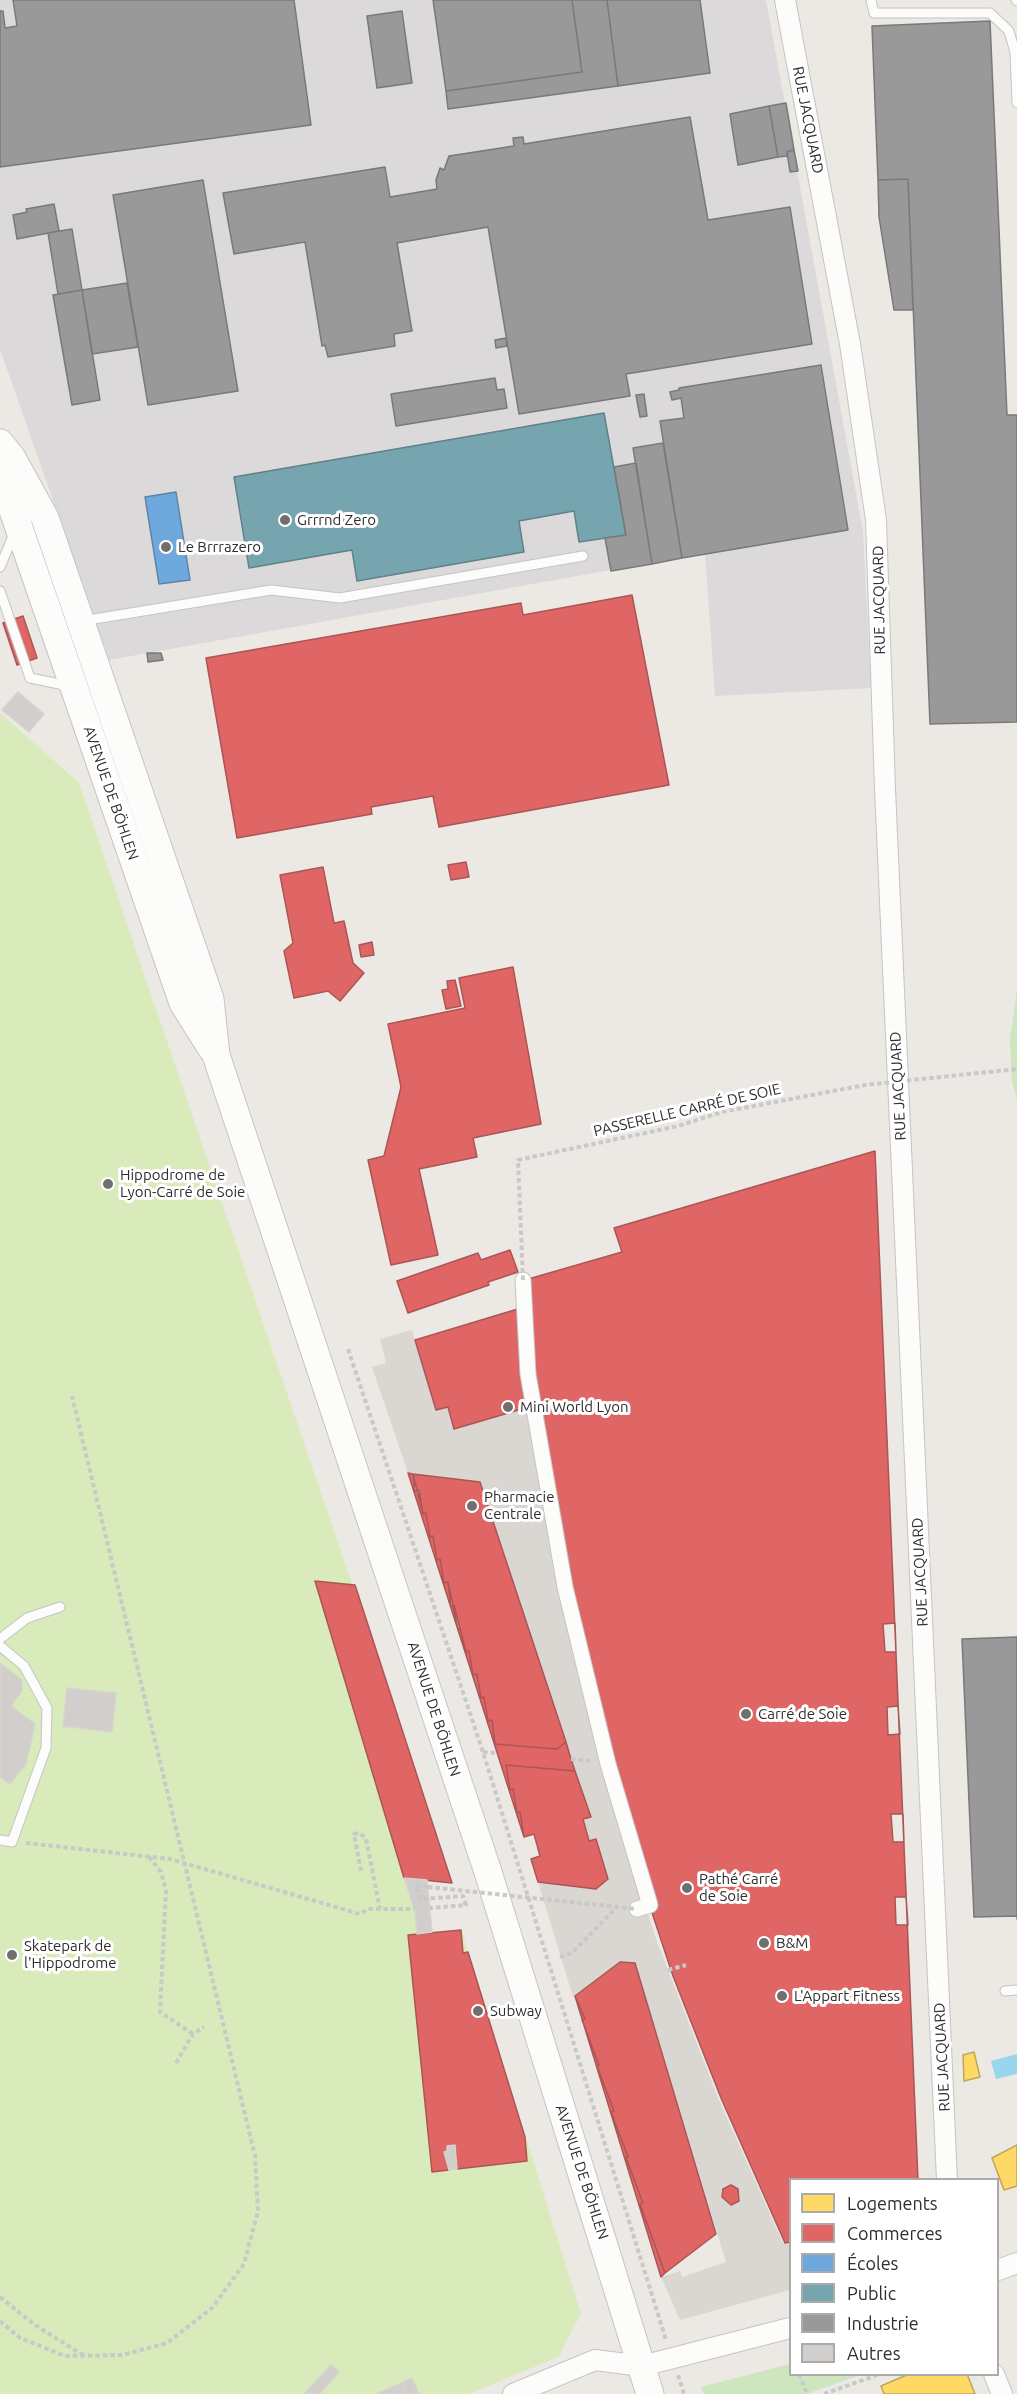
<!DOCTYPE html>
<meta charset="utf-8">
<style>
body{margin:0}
#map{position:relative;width:1017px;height:2394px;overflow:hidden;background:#ece8e4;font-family:Ubuntu,sans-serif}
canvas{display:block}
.legend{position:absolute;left:789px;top:2178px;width:210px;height:198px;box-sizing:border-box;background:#fff;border:2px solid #ababab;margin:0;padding:8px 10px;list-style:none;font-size:18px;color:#2e2e2e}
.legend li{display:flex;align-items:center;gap:12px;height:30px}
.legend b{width:30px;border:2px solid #ababab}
</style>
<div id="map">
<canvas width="1017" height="2394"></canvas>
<ul class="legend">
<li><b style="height:16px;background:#ffd966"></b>Logements</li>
<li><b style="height:16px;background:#e06666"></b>Commerces</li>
<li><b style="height:16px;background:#6fa8dc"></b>Écoles</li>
<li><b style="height:16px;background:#76a5af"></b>Public</li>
<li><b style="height:16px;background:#999"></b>Industrie</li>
<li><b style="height:16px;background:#d1cecb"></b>Autres</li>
</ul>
</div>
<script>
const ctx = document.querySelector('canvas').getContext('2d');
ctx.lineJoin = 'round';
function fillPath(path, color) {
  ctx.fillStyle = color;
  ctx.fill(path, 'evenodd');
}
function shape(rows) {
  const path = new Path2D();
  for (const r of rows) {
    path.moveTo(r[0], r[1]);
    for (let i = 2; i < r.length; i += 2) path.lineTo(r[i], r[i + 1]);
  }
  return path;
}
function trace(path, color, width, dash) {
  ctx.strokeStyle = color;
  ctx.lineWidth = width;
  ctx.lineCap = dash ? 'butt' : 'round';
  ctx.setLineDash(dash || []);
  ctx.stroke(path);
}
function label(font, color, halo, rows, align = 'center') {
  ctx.font = font + ' Ubuntu,sans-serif';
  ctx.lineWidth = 6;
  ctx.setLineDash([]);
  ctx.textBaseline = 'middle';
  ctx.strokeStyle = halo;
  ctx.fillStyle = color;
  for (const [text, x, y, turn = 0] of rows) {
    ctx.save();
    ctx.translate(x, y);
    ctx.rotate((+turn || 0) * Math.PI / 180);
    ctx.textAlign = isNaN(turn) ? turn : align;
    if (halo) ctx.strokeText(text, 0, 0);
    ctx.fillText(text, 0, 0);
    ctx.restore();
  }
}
fillPath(shape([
 [0,0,766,0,863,532,871,688,715,696,705,553,109,660,0,349]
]), '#dcd9db');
fillPath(shape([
 [1017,990,1017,1100,1012,1081,1010,1039],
 [790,2364,790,2374,861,2375,806,2394,704,2394,701,2387]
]), '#cee6be');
fillPath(shape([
 [0,713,79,783,352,1584,355,1585,452,1883,427,1880,432,1932,461,1930,581,2314,558,2357,469,2394,0,2394]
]), '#d9eabb');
fillPath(shape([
 [412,1330,436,1410,448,1407,454,1429,532,1406,610,1793,656,1939,718,2098,783,2243,790,2242,790,2290,680,2320,661,2277,680,2271,682,2277,726,2262,635,1964,620,1962,573,1997,538,1882,596,1889,589,1841,583,1819,590,1816,575,1771,500,1764,493,1744,557,1749,480,1482,408,1473,372,1367,386,1363,380,1339]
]), '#dad6d2');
fillPath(shape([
 [1017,2054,1017,2074,996,2079,991,2061]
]), '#99d6ec');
const homes = shape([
 [974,2052,980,2077,964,2081,963,2055,974,2052],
 [1017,2145,1017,2186,1004,2190,992,2158,1017,2145],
 [909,2374,967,2374,975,2394,884,2394,881,2386,909,2374]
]);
fillPath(homes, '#ffd966');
trace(homes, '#c0a655', 1.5);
const shops = shape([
 [632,595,669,785,439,827,433,796,371,807,372,814,237,838,206,658,521,603,523,615,632,595],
 [23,616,37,658,17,665,3,623,23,616],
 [466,862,469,877,451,880,448,865,466,862],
 [323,867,334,923,344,921,353,963,364,973,340,1001,328,991,294,998,284,951,293,943,280,875,323,867],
 [372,942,374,955,361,957,359,945,372,942],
 [513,967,541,1124,473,1138,477,1157,419,1169,438,1255,391,1265,368,1160,384,1156,401,1087,388,1024,465,1008,459,978,513,967],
 [455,980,461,1006,446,1009,442,990,448,989,447,981,455,980],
 [875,1151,918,2180,790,2180,790,2242,785,2243,721,2098,673,1976,625,1831,532,1406,454,1429,448,1407,436,1410,415,1340,521,1308,518,1282,622,1252,614,1228,875,1151],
 [510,1250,518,1272,488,1282,489,1285,408,1313,397,1281,478,1253,481,1260,510,1250],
 [408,1473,413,1474,415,1491,419,1490,423,1514,426,1513,430,1537,433,1536,437,1560,440,1559,444,1583,448,1582,451,1606,454,1605,466,1652,469,1651,473,1675,477,1674,481,1698,484,1697,488,1721,492,1720,495,1744,557,1749,566,1742,571,1759,575,1771,506,1765,510,1790,513,1789,517,1813,520,1812,524,1837,408,1473],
 [413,1474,480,1482,566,1742,557,1749,495,1744,492,1720,488,1721,484,1697,481,1698,477,1674,473,1675,469,1651,466,1652,460,1628,458,1629,448,1582,444,1583,440,1559,437,1560,433,1536,430,1537,426,1513,423,1514,413,1474],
 [315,1581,355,1585,452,1883,404,1878,315,1581],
 [895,1623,896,1652,885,1652,883,1624,895,1623],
 [898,1706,900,1734,888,1735,887,1707,898,1706],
 [506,1765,575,1771,591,1817,583,1819,589,1841,596,1839,608,1879,596,1889,538,1882,531,1859,540,1856,534,1834,524,1837,520,1812,517,1813,513,1789,510,1790,506,1765],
 [891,1814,903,1814,904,1842,893,1842,891,1814],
 [895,1897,906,1897,908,1925,896,1925,895,1897],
 [461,1930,463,1953,468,1952,525,2137,527,2161,457,2169,455,2145,447,2146,447,2151,444,2152,449,2170,432,2172,408,1935,461,1930],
 [620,1962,635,1963,716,2234,665,2273,640,2204,643,2203,626,2158,628,2157,611,2112,614,2111,597,2066,599,2065,582,2020,585,2019,575,1996,620,1962],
 [575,1996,585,2019,582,2020,599,2065,597,2066,614,2111,611,2112,628,2157,626,2158,643,2203,640,2204,665,2273,661,2277,575,1996],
 [731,2185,738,2189,739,2201,731,2205,722,2197,723,2189,731,2185]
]);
fillPath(shops, '#e06666');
trace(shops, '#ab5555', 1.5);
const schools = shape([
 [176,492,190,580,159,584,145,497,176,492]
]);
fillPath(schools, '#6fa8dc');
trace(schools, '#5c83a8', 1.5);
const public = shape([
 [604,413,626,535,579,542,574,511,519,521,524,552,357,581,352,550,249,568,234,477,604,413]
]);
fillPath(public, '#76a5af');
trace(public, '#608188', 1.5);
const industry = shape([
 [13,0,294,0,311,125,0,167,0,11,3,11,5,28,17,26,13,0],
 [433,0,572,0,582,72,446,91,433,0],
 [572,0,607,0,618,86,448,109,446,91,582,72,572,0],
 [607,0,700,0,710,73,618,86,607,0],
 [402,11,412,83,377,88,367,16,402,11],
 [990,21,1007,415,1017,415,1017,722,930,724,908,179,878,180,872,26,990,21],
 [786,103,794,150,787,152,787,156,778,157,769,106,786,103],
 [769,106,778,157,738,165,730,114,769,106],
 [690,117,708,220,790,207,812,344,626,374,630,396,519,414,488,227,397,243,412,331,394,334,395,346,328,357,325,345,322,346,305,242,234,254,223,193,385,167,390,197,437,189,436,180,440,168,444,170,449,156,514,146,513,138,523,137,524,144,690,117],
 [794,150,798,171,790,172,787,152,794,150],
 [908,179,913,310,894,310,879,217,878,180,908,179],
 [203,180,238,391,148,405,113,195,203,180],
 [54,204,59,231,17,239,13,215,27,212,26,209,54,204],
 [72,229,82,290,58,294,48,233,72,229],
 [127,283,138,347,92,354,82,290,127,283],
 [82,290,100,400,72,405,53,295,82,290],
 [506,338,507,346,496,348,495,340,506,338],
 [821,365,848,530,682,558,660,421,684,418,681,398,672,400,670,392,679,390,679,388,821,365],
 [495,378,497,390,504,389,507,408,396,426,391,394,495,378],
 [644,394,647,416,640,417,636,395,644,394],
 [663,443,682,558,652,564,633,448,663,443],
 [636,463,652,564,611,571,605,538,626,535,614,467,636,463],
 [147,653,161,653,163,660,148,662,147,653],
 [1017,1637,1017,1919,1017,1916,974,1917,962,1639,1017,1637]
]);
fillPath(industry, '#999');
trace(industry, '#797979', 1.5);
const building = shape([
 [18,692,44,714,29,732,2,710,18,692],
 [0,1663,22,1680,22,1691,11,1706,35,1724,26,1764,10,1784,0,1777,0,1663],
 [67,1688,116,1693,112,1732,63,1726,67,1688],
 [404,1878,427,1880,432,1932,417,1934,415,1911,404,1878],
 [455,2145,457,2169,449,2170,444,2152,447,2151,447,2146,455,2145],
 [331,2365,339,2372,325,2388,319,2394,304,2394,331,2365],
 [412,2378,419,2394,407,2394,402,2383,412,2378],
 [402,2383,407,2394,376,2394,402,2383]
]);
fillPath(building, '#d1cecb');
trace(building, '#d7d4d0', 1.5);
const service = shape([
 [871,0,874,13,990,13,1009,31,1015,52,1017,103],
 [1016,0,1017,1],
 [0,567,14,534],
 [0,591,30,678,69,686],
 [82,621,271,590,340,598,583,556],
 [0,1639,27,1618,60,1607],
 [0,1646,24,1666,47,1708,46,1748,12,1842,0,1840],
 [1005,1991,1017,1990]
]);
const pedestrian = shape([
 [523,1280,528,1374,565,1587,608,1764,650,1905,637,1909]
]);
const minor = shape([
 [785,0,850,344,876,520,885,789,947,2180],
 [998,2270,1017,2263],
 [994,2374,1002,2394],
 [513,2394,595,2360,642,2366,790,2328]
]);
const secondary = shape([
 [0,443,12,458,45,518,210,999,216,1055,488,1872,650,2394],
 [0,473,183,1003,212,1049]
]);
trace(service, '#c5c4c5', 11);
trace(pedestrian, '#c5c4c5', 17);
trace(minor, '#c5c4c5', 22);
trace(secondary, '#c5c4c5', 29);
trace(shape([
 [348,1349,483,1752,666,2340],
 [483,1752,496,1753],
 [571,1759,591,1761],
 [26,1843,170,1859,360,1914,368,1909,414,1909],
 [149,1857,161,1872,166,1890,160,2012,193,2034],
 [361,1871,354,1834,360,1833,366,1839,380,1909],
 [428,1887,416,1885,420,1899,463,1896,466,1905,430,1908],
 [560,1957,572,1953,617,1907],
 [668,1970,686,1965],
 [176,2063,193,2034,204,2027],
 [0,2297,35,2325,83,2355],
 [0,2321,20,2338,65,2356,122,2355,167,2343,212,2308,244,2264,258,2211,255,2156,72,1396],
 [799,2374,807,2394],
 [678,2375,684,2394],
 [824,2394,880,2374]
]), '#c9c9c8', 4, [4.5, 3]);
trace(service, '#fcfcfb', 9);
trace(pedestrian, '#fcfcfb', 15);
trace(minor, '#fcfcfb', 20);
trace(secondary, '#fcfcfb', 27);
trace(shape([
 [523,1280,518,1160,678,1126,722,1112,865,1085,1017,1069],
 [428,1887,637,1909]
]), '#c9c9c8', 4, [4.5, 3]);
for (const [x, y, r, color] of [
 [285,520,6,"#706f6e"],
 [166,547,6,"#706f6e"],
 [108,1184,6,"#706f6e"],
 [508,1407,6,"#706f6e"],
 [472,1506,6,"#706f6e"],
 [746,1714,6,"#706f6e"],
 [687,1888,6,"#706f6e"],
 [764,1943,6,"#706f6e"],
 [12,1955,6,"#706f6e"],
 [782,1996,6,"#706f6e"],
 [478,2011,6,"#706f6e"]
]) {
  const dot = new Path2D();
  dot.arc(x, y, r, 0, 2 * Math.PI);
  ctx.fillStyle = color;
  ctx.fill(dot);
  trace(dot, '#fff', 2);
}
label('15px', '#2e2e2e', '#fff', [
 ["RUE JACQUARD",808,120,79],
 ["RUE JACQUARD",879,600,-91],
 ["AVENUE DE BÖHLEN",111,793,71],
 ["RUE JACQUARD",898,1086,-93],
 ["PASSERELLE CARRÉ DE SOIE",687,1110,-13],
 ["RUE JACQUARD",920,1572,-93],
 ["AVENUE DE BÖHLEN",434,1709,72],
 ["RUE JACQUARD",942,2057,-93],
 ["AVENUE DE BÖHLEN",582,2172,72]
]);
label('15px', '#2e2e2e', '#fff', [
 ["Grrrnd Zero",297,520],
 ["Le Brrrazero",178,547],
 ["Hippodrome de",120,1175],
 ["Lyon-Carré de Soie",120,1192],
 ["Mini World Lyon",520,1407],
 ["Pharmacie",484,1497],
 ["Centrale",484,1514],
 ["Carré de Soie",758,1714],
 ["Pathé Carré",699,1879],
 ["de Soie",699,1896],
 ["B&M",776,1943],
 ["Skatepark de",24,1946],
 ["l'Hippodrome",24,1963],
 ["L'Appart Fitness",794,1996],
 ["Subway",490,2011]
], 'left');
</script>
